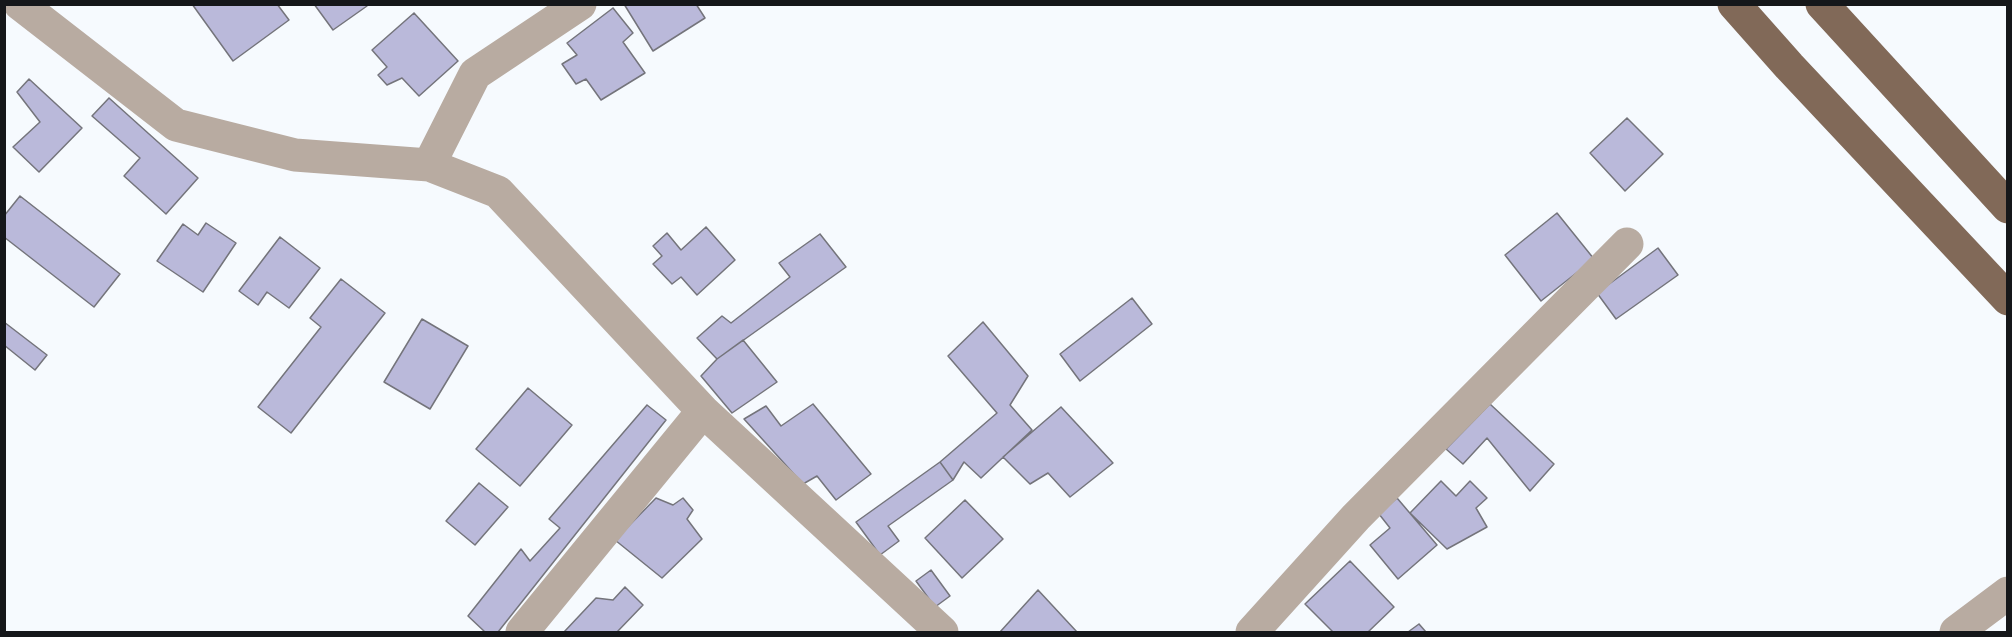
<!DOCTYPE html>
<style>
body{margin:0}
#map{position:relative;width:2012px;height:637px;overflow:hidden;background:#f6fafe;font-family:Cabin,sans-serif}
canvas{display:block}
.frame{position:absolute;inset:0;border:6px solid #15171a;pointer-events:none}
</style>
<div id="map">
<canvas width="2012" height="637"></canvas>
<div class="frame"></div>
</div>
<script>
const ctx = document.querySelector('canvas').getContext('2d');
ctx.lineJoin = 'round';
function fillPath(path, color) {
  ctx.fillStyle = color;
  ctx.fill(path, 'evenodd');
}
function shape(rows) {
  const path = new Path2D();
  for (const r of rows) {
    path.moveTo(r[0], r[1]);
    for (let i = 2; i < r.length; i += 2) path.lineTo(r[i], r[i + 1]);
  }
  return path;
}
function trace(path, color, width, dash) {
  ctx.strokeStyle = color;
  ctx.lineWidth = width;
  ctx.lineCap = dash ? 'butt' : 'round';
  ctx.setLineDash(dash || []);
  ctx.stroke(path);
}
const building = shape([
 [192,4,277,4,289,20,233,61,192,4],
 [314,4,366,4,367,6,333,30,314,4],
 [624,4,696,4,705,18,653,51,624,4],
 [613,8,633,33,623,42,645,73,601,100,586,79,576,84,562,64,577,55,567,43,613,8],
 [414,13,458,61,419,96,402,78,387,85,378,75,387,67,372,50,414,13],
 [29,79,82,128,39,172,13,147,40,122,17,92,29,79],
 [109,98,198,178,166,214,124,176,140,158,92,116,109,98],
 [1627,118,1663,154,1625,191,1590,153,1627,118],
 [20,196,120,274,94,307,4,237,4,216,20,196],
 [1557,213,1594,259,1541,301,1505,255,1557,213],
 [206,223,236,243,203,292,157,261,183,224,198,235,206,223],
 [706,227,735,260,697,295,681,277,672,284,653,264,662,256,653,246,667,233,681,250,706,227],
 [820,234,846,267,717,359,697,338,722,316,731,323,790,277,779,263,820,234],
 [280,237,320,268,289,308,267,292,258,305,239,291,280,237],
 [1658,248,1678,275,1616,319,1597,293,1658,248],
 [341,279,385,313,291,433,258,407,321,327,310,318,341,279],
 [1132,298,1152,324,1080,381,1060,354,1132,298],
 [422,319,468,346,430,409,384,382,422,319],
 [4,322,47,355,35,370,4,345,4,322],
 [983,322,1028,376,1010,405,1032,430,981,478,964,462,953,480,940,462,997,413,948,356,983,322],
 [743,340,777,382,732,413,701,376,717,359,743,340],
 [528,388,572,425,520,486,476,449,528,388],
 [813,404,871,474,836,500,817,476,803,484,744,419,766,406,781,426,813,404],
 [1490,404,1554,464,1530,491,1487,438,1463,464,1446,449,1490,404],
 [647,405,666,420,498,632,485,632,468,616,521,549,530,561,560,528,549,519,647,405],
 [1061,407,1113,463,1070,497,1048,473,1030,484,1003,457,1061,407],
 [940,462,953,480,888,526,899,541,880,555,856,522,940,462],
 [1441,481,1456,496,1470,481,1487,498,1476,508,1487,527,1447,549,1410,513,1441,481],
 [479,483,508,507,475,545,446,521,479,483],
 [656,498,673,505,683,498,693,510,687,519,702,539,662,578,615,540,656,498],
 [1397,498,1437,545,1398,579,1370,545,1390,528,1379,514,1397,498],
 [965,500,1003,539,962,578,925,538,965,500],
 [1350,561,1394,607,1368,632,1333,632,1305,604,1350,561],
 [931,570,950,596,935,607,916,581,931,570],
 [625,587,643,605,617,632,564,632,596,598,613,600,625,587],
 [1038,590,1077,632,1000,632,1038,590],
 [1419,624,1426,632,1408,632,1419,624]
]);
fillPath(building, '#bab9da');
trace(building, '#74747b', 1.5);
trace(shape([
 [20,4,176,125,295,155,429,165,498,192,703,411,942,632],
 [429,165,475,74,580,4],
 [522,632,703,411],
 [1252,632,1356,517,1627,244],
 [1956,632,2008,593]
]), '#b8aba1', 33);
trace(shape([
 [1734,4,1789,66,2008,299],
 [1822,4,2008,207]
]), '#816958', 33);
</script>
